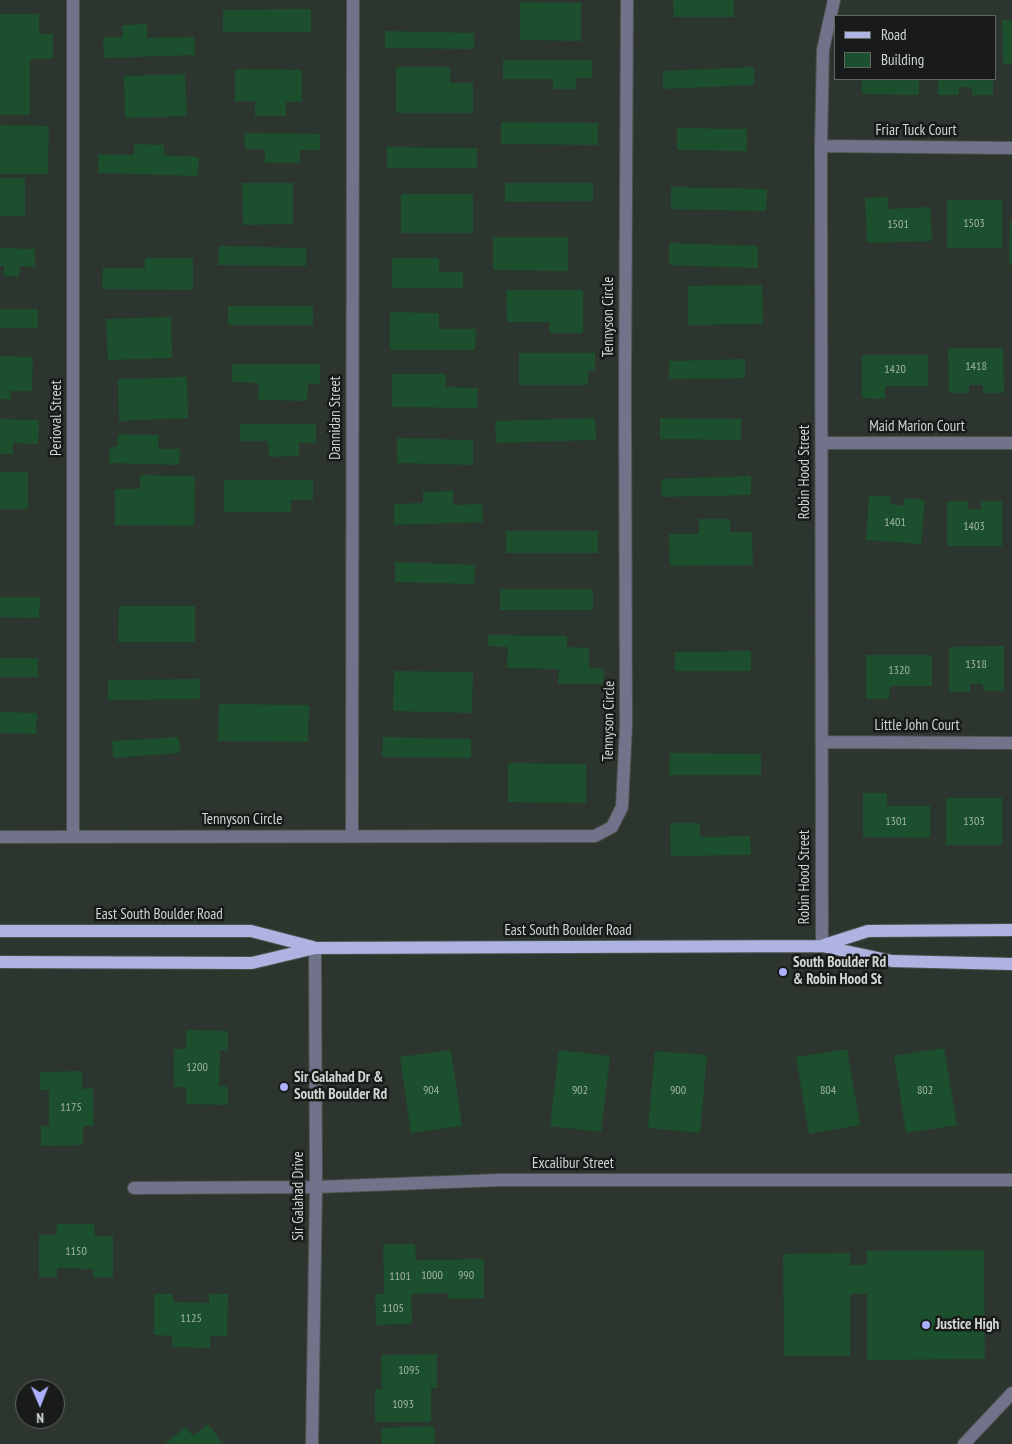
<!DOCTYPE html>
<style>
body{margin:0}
#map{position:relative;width:1012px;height:1444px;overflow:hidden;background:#2d352f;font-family:"PT Sans Narrow",sans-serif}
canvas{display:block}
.legend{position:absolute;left:834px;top:15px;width:162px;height:65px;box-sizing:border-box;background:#181b19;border:1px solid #626663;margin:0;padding:6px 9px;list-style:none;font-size:15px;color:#d1d6d2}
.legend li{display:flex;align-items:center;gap:10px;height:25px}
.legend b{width:25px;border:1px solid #626663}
.north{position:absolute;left:15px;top:1379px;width:50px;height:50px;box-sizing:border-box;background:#181b19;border:1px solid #626663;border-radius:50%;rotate:179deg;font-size:14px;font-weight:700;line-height:20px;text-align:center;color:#d1d6d2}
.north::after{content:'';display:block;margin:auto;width:18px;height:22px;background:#acaffb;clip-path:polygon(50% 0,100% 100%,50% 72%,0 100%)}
</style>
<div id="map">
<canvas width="1012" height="1444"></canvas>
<ul class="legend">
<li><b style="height:6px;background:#afb3e2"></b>Road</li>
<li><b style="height:14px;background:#1b4f2d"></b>Building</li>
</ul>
<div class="north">N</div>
</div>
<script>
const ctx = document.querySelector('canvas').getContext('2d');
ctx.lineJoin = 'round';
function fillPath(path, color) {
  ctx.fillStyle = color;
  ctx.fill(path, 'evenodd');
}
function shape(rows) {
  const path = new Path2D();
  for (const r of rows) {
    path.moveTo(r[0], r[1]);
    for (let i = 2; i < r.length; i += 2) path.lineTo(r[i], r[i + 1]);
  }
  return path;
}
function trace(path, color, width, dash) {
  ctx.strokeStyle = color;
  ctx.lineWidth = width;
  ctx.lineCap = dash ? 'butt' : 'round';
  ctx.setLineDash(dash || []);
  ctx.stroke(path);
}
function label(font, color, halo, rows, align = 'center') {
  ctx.font = font + ' "PT Sans Narrow",sans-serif';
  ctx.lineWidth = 5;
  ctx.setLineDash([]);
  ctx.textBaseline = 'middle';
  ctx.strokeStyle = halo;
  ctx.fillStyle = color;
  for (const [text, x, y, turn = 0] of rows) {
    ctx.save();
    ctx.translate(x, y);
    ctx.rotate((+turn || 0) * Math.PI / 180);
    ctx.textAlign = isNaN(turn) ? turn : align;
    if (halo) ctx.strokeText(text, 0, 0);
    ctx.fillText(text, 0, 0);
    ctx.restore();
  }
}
fillPath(shape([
 [673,0,734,0,734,17,674,17],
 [520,2,581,3,581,41,520,40],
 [311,9,311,32,223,32,223,10],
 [0,14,39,14,39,34,53,34,53,59,30,59,30,115,0,115],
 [1002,20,1012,20,1012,64,1003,64],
 [147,24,147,38,194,37,195,55,104,58,103,37,123,37,122,25],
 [385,31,474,33,474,49,385,48],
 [503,60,592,60,592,78,576,78,576,89,553,89,553,79,503,79],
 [396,67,450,67,450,83,473,83,473,113,396,113],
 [754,67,754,85,663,89,663,71],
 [235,69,302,70,302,102,286,102,286,116,255,116,255,101,235,101],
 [185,74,187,116,125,118,124,76],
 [862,79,919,79,919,95,862,94],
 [938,79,993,79,993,95,972,95,972,87,959,87,959,95,938,95],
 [501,122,598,123,598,145,501,144],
 [0,125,49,126,48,174,0,174],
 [677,128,747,129,747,151,677,150],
 [244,133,320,134,320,150,300,150,300,163,265,163,265,149,245,149],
 [134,144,164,145,164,155,199,157,198,176,98,173,98,154,134,155],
 [387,147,477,148,477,168,387,168],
 [0,178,25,178,25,216,0,216],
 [242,183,293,183,293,224,243,225],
 [505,183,593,183,593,201,505,202],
 [671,187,767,189,766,211,671,209],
 [401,194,473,194,473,233,401,233],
 [888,197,888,209,930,207,932,241,867,243,865,198],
 [947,200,1002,200,1002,248,947,248],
 [1010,221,1012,221,1012,265,1009,265],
 [493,237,568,237,568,271,493,270],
 [669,243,758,246,758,268,669,265],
 [219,246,306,248,306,266,218,265],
 [0,248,35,249,35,267,20,266,19,277,4,276,4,266,0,266],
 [145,258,193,258,193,290,102,289,103,268,145,268],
 [392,258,439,258,439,272,463,272,463,288,392,288],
 [762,285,763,324,688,325,688,286],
 [506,290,583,290,583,333,549,333,550,322,507,322],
 [228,306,313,306,313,325,228,325],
 [0,309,38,309,38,328,0,328],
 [390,312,439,313,439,329,476,329,475,350,390,350],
 [171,317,172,358,108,360,106,319],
 [948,348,1003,348,1004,393,983,393,983,385,969,385,969,393,949,393],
 [519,353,595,353,595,370,588,371,588,385,519,385],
 [862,355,928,355,928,386,885,386,885,399,862,398],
 [0,356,33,357,32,391,11,391,11,399,0,399],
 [745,359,745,378,669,379,669,361],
 [232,364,320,364,320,384,308,383,307,401,258,400,259,383,232,382],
 [392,374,446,374,446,387,478,388,477,408,392,407],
 [187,377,188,418,119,421,118,379],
 [595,418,596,440,496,443,495,421],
 [660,418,741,419,741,440,660,439],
 [0,419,39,420,38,444,13,443,13,454,0,454],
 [240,424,316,424,316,443,299,443,299,456,269,457,268,441,240,441],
 [118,434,159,435,158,449,180,449,179,465,109,463,110,447,118,446],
 [397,438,473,440,473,465,397,463],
 [0,472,28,472,28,509,0,509],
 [140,475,195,476,194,526,115,525,115,489,140,489],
 [751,476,751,495,662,497,661,479],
 [224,480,313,480,313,500,291,500,291,512,224,512],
 [453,491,453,505,482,504,483,522,394,525,394,504,423,503,423,492],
 [869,495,891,497,890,504,903,506,904,498,925,500,921,544,866,540],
 [947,501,968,501,968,509,981,509,981,501,1002,501,1002,546,947,546],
 [699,519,730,519,730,532,752,532,753,565,670,566,669,534,699,534],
 [506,531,598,531,598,553,506,553],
 [395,562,475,565,474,584,395,582],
 [500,589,593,589,593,610,500,610],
 [0,597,40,597,39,618,0,617],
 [119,606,195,606,195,642,118,642],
 [488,635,567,636,567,647,589,648,589,668,604,669,603,684,558,684,559,669,507,668,508,647,488,646],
 [1004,646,1004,691,983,691,983,684,970,684,970,692,949,692,949,647],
 [751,651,751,671,675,671,675,652],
 [866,655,932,655,932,686,890,686,889,699,866,699],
 [0,658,38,658,38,677,0,677],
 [394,671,473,672,472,713,393,711],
 [200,679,200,699,108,700,108,680],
 [219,704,309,705,308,742,218,741],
 [0,712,37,713,36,734,0,733],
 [179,737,180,753,113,758,112,741],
 [383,737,471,739,471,758,382,757],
 [670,753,761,754,761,775,669,775],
 [508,763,586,764,586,803,508,802],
 [863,793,887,793,887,806,930,806,930,838,863,837],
 [946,798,1002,798,1002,845,946,845],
 [670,823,700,823,700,837,750,836,751,855,671,856],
 [186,1030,228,1031,228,1051,220,1050,219,1086,228,1087,228,1105,186,1104,186,1087,174,1087,174,1049,186,1049],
 [944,1048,957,1125,906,1133,894,1056],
 [847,1049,860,1125,809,1134,796,1057],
 [451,1050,462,1126,411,1133,400,1057],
 [559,1050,610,1056,601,1132,550,1126],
 [655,1051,707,1055,700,1133,648,1128],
 [82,1071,82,1089,93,1088,94,1126,83,1126,83,1145,41,1146,41,1126,49,1126,49,1090,40,1090,40,1072],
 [57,1224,94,1224,95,1236,113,1236,113,1277,93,1278,93,1269,57,1268,57,1277,39,1277,39,1235,56,1235],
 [383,1244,415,1244,416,1260,484,1259,484,1298,449,1299,449,1293,411,1294,412,1324,376,1325,375,1294,384,1294],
 [984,1250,985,1359,867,1360,867,1294,850,1294,850,1356,784,1356,783,1254,850,1253,850,1265,867,1265,867,1251],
 [154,1294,173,1294,173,1302,209,1303,209,1294,228,1294,227,1336,210,1336,210,1348,172,1347,172,1336,154,1335],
 [437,1354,437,1388,431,1388,431,1422,375,1422,375,1389,382,1389,381,1355],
 [208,1424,223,1444,164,1444,186,1427,193,1436],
 [434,1426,435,1444,382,1444,381,1428]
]), '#1b4f2d');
const minor = shape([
 [73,0,73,837],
 [821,146,1012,148],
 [822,443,1012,443],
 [822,742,1012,743],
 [352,835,353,0],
 [0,837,595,836,612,827,622,807,626,725,625,385,627,0],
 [822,946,821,146,823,50,834,0],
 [134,1188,316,1187,500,1180,1012,1180],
 [312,1444,316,1187,315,948],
 [964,1444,1012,1393]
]);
const major = shape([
 [0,931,251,931,313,947],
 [824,945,868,931,1012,930],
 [0,962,252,963,315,948,822,946,892,961,1012,964]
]);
trace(minor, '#4b524c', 14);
trace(major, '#4b524c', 14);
trace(minor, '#71738a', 12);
trace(major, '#afb3e2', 12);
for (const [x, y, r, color] of [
 [783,972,5,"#acaffb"],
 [284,1087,5,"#acaffb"],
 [926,1325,5,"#acaffb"]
]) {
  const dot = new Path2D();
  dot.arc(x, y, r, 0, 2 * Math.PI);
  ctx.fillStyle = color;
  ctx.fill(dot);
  trace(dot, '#181b19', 2);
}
label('12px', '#a4b4a9', null, [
 ["1503",974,224],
 ["1501",898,225],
 ["1418",976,367],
 ["1420",895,370],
 ["1401",895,523],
 ["1403",974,527],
 ["1318",976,665],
 ["1320",899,671],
 ["1301",896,822],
 ["1303",974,822],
 ["1200",197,1068],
 ["904",431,1091],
 ["902",580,1091],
 ["900",678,1091],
 ["804",828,1091],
 ["802",925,1091],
 ["1175",71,1108],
 ["1150",76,1252],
 ["1000",432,1276],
 ["990",466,1276],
 ["1101",400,1277],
 ["1105",393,1309],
 ["1125",191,1319],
 ["1095",409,1371],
 ["1093",403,1405]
]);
label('15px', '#d1d6d2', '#181b19', [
 ["Friar Tuck Court",916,131],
 ["Tennyson Circle",609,317,-90],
 ["Perioval Street",57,418,-90],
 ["Dannidan Street",336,418,-90],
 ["Maid Marion Court",917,427],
 ["Robin Hood Street",805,472,-90],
 ["Tennyson Circle",609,721,-89],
 ["Little John Court",917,726],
 ["Tennyson Circle",242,820],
 ["Robin Hood Street",805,877,-90],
 ["East South Boulder Road",159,915],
 ["East South Boulder Road",568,931],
 ["Excalibur Street",573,1164],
 ["Sir Galahad Drive",299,1196,-90]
]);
label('bold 15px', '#d1d6d2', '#181b19', [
 ["South Boulder Rd",793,963],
 ["& Robin Hood St",793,980],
 ["Sir Galahad Dr &",294,1078],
 ["South Boulder Rd",294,1095],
 ["Justice High",936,1325]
], 'left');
</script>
